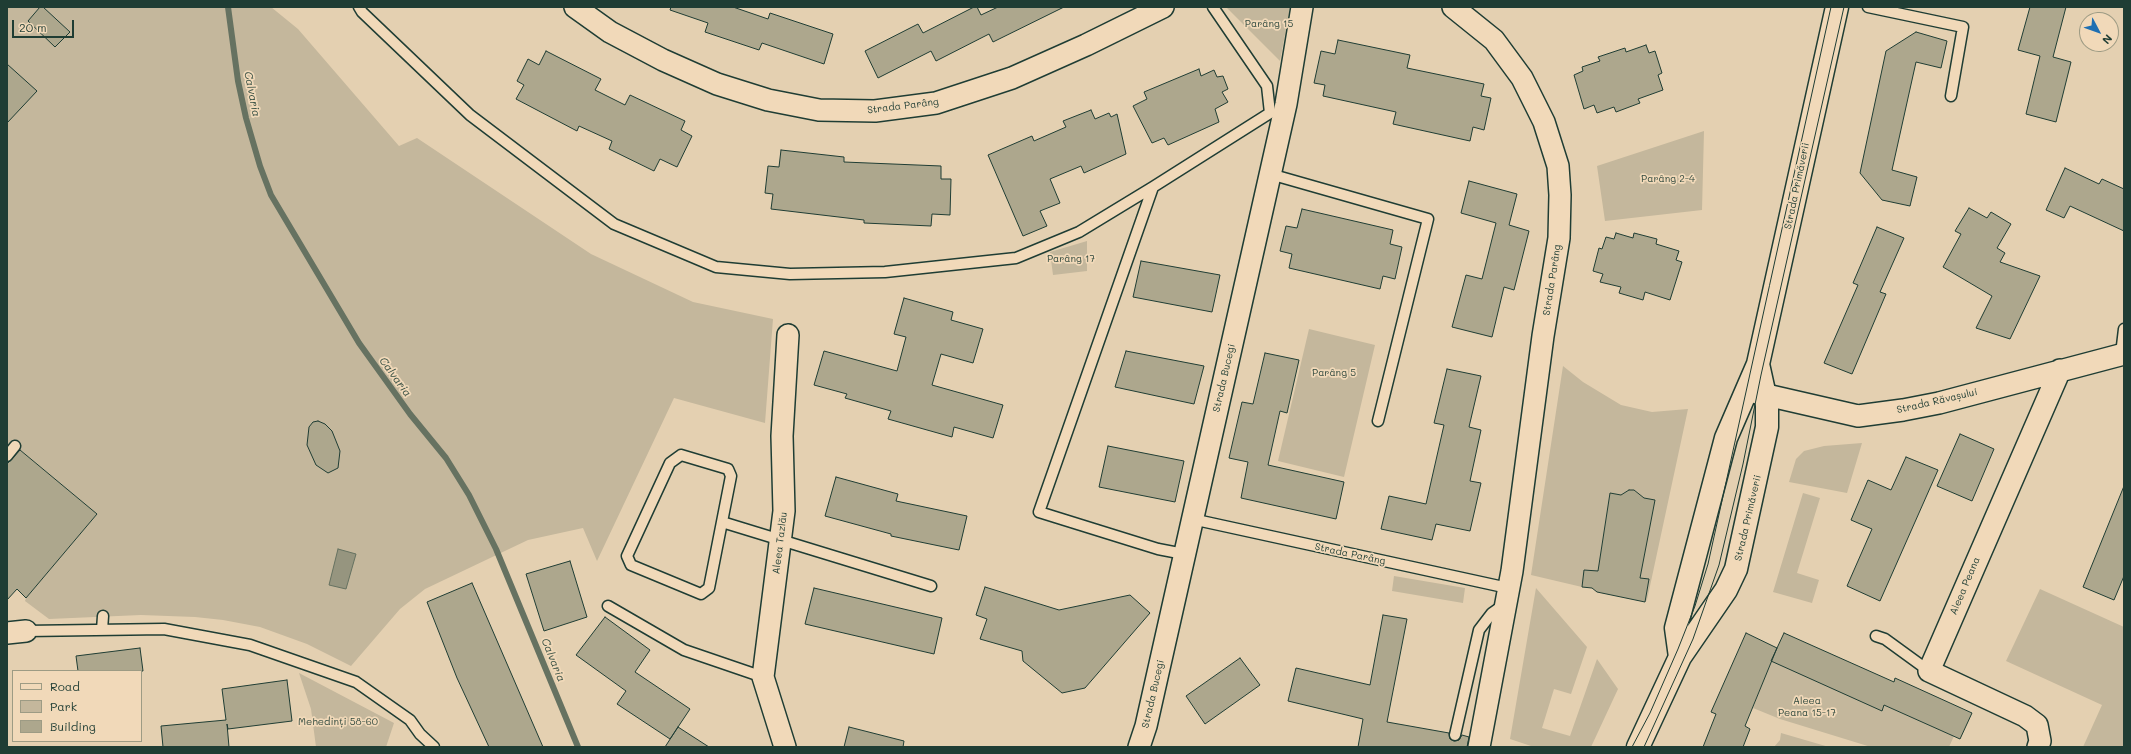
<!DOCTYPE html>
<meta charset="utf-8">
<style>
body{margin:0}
#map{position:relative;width:2131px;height:754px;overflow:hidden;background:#e4d0b1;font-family:Mali,sans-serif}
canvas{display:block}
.frame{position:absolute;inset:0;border:8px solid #1f3d34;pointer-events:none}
.legend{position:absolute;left:12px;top:670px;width:130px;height:72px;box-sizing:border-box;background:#f1d9b9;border:1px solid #9d9b84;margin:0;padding:5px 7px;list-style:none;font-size:12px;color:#1f3d34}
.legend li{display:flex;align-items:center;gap:8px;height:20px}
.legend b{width:20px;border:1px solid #9d9b84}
.north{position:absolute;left:2079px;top:12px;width:40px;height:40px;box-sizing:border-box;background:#f1d9b9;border:1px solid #9d9b84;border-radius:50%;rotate:131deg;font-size:11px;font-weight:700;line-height:16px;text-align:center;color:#1f3d34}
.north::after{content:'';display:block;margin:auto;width:14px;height:18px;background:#1f6fb2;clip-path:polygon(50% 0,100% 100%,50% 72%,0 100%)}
.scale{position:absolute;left:12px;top:20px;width:62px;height:18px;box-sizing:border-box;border:2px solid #1f3d34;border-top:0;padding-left:5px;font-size:12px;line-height:14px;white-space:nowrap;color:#1f3d34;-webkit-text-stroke:3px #f1d9b9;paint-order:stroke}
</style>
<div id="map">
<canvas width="2131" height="754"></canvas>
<div class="frame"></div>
<ul class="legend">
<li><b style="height:5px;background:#f1d9b9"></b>Road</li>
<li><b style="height:11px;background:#c4b79c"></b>Park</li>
<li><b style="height:11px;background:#ada78d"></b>Building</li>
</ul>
<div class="north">N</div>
<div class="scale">20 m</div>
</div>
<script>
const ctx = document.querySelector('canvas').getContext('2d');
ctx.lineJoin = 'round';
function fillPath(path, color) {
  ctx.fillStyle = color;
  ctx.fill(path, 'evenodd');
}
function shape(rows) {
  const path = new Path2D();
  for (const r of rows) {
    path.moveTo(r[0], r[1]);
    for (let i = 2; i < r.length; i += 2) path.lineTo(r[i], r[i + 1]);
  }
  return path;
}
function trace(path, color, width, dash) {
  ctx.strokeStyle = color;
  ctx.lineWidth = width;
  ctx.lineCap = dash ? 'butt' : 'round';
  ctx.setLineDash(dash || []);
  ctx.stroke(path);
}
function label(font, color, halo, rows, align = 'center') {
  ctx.font = font + ' Mali,sans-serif';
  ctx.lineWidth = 3.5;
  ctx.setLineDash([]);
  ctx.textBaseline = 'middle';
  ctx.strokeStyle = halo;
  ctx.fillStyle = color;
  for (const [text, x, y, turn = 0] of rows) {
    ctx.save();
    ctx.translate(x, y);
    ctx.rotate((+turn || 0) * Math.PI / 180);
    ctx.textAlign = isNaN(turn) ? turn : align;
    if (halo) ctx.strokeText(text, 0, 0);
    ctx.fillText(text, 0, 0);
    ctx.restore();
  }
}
fillPath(shape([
 [7,7,271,7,298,29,399,146,417,138,591,254,693,302,773,319,765,423,674,398,597,561,583,528,528,540,425,589,400,609,351,666,307,644,260,627,223,620,195,617,141,615,49,619,25,601,26,598,97,514,13,444,7,450],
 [1226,7,1290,7,1280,61],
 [1704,131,1702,210,1605,221,1597,166],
 [1087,241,1087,271,1053,275,1050,252],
 [1309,329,1375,345,1344,477,1278,461],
 [1563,366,1583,382,1621,405,1652,412,1688,409,1647,600,1645,602,1649,580,1640,578,1655,500,1644,498,1634,490,1629,490,1621,495,1610,493,1598,571,1585,571,1582,587,1531,575],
 [1862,443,1847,493,1789,482,1796,459,1804,451,1824,446],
 [1803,493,1820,498,1797,573,1819,580,1812,603,1773,592],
 [1394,576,1465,588,1463,603,1392,591],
 [1536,588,1587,647,1571,694,1554,689,1542,728,1570,736,1597,659,1618,689,1591,747,1534,747,1510,739],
 [2040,589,2124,627,2124,747,2083,747,2102,705,2006,661],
 [1771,661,1884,705,1954,736,1949,747,1871,747,1780,719,1753,708],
 [299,673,394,723,386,747,316,747,311,709],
 [1781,733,1829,747,1774,747,1780,740]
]), '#c4b79c');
const water = shape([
 [338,549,356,554,346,589,329,585,338,549]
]);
fillPath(water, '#96957f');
trace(water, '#667261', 1);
trace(shape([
 [228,7,238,81,246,118,260,166,271,195,359,343,410,414,446,458,469,495,496,549,578,747]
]), '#667261', 6);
const building = shape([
 [40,7,43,7,70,32,55,47,28,21,40,7],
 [671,7,733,7,768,19,770,13,833,34,824,64,762,43,759,50,705,32,708,23,670,10,671,7],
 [974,7,977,7,981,15,998,7,1064,7,993,42,989,34,936,61,931,51,878,78,865,51,918,24,923,33,974,7],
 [2030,7,2066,7,2053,57,2071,62,2056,122,2026,114,2040,56,2018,50,2030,7],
 [1916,32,1947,41,1941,68,1916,62,1892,170,1917,177,1910,206,1882,200,1860,173,1886,51,1916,32],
 [1338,40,1410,55,1407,68,1484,84,1481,96,1491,98,1484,130,1473,127,1470,141,1393,124,1396,112,1323,96,1325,85,1314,83,1321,51,1335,54,1338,40],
 [1646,45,1649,53,1655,51,1662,73,1658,75,1663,90,1638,99,1640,103,1616,112,1614,107,1597,113,1594,105,1584,109,1574,75,1583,71,1582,67,1600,61,1598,57,1625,48,1626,52,1646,45],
 [546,51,601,79,595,90,625,105,630,95,685,121,681,130,692,136,677,167,660,159,654,171,609,149,612,141,579,126,577,131,516,99,524,85,517,81,528,59,539,65,546,51],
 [7,64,37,91,7,123,7,64],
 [1199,69,1201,76,1214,70,1217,77,1223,76,1228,89,1222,92,1228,102,1215,109,1219,122,1168,145,1164,138,1152,143,1133,106,1147,99,1144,92,1199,69],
 [1091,110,1095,119,1109,113,1111,117,1117,114,1126,154,1084,173,1081,166,1050,179,1060,203,1040,211,1047,226,1023,236,988,155,1032,136,1034,141,1066,127,1063,121,1091,110],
 [781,150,844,157,844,162,941,166,941,179,951,179,950,215,932,214,931,226,864,223,864,220,771,209,773,194,765,193,768,166,779,167,781,150],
 [2065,168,2099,184,2102,179,2124,189,2124,231,2070,206,2064,218,2046,210,2065,168],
 [1469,181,1517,194,1509,225,1529,231,1514,290,1504,287,1492,337,1452,327,1466,275,1482,279,1496,223,1461,213,1469,181],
 [1969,208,1987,218,1991,212,2011,224,1997,248,2005,253,2000,262,2040,276,2010,339,1976,328,1992,296,1943,267,1961,234,1955,231,1969,208],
 [1302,209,1393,230,1390,244,1402,247,1395,279,1383,276,1380,289,1289,268,1292,254,1280,251,1286,226,1297,228,1302,209],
 [1877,227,1904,238,1880,292,1886,294,1852,374,1824,363,1858,285,1853,283,1877,227],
 [1616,233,1633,238,1634,233,1657,239,1656,244,1679,251,1676,260,1682,262,1670,300,1645,292,1643,300,1619,293,1621,287,1600,282,1603,274,1593,271,1599,248,1602,249,1606,237,1614,239,1616,233],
 [1141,261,1220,275,1212,312,1133,297,1141,261],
 [904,298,953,312,951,320,983,329,973,363,941,354,932,385,1003,405,993,438,954,427,952,437,888,419,891,411,845,398,847,394,814,385,824,351,897,371,906,337,894,334,904,298],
 [1126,351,1204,366,1194,404,1115,387,1126,351],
 [1265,353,1299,360,1287,413,1280,411,1268,465,1344,482,1336,519,1241,498,1248,462,1229,458,1242,402,1253,404,1265,353],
 [1447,369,1481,376,1469,427,1481,430,1470,481,1481,483,1470,531,1436,524,1432,540,1381,529,1389,496,1426,504,1444,425,1434,423,1447,369],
 [318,421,325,424,332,431,340,451,338,468,328,473,316,465,307,445,309,427,313,422,318,421],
 [1960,434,1994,449,1972,501,1937,486,1960,434],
 [1108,446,1184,461,1175,502,1099,487,1108,446],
 [20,450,97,514,26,598,17,589,7,600,7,464,20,450],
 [1906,457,1938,470,1880,601,1847,586,1872,529,1851,520,1868,480,1891,490,1906,457],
 [836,477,898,494,896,501,967,516,959,550,891,536,891,534,825,516,836,477],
 [2124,486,2124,576,2114,600,2083,587,2124,486],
 [1629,490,1634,490,1644,498,1655,500,1640,578,1649,579,1645,602,1597,592,1592,588,1582,587,1584,570,1598,571,1610,493,1621,495,1629,490],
 [570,561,587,617,544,631,526,574,570,561],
 [472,583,543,747,489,747,457,678,427,602,472,583],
 [985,587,1059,610,1130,595,1150,613,1085,688,1062,693,1023,661,1022,651,980,639,987,619,976,615,985,587],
 [814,588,942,618,934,654,805,624,814,588],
 [1383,615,1407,619,1387,722,1449,733,1450,739,1454,741,1459,740,1462,735,1469,737,1467,747,1358,747,1363,719,1288,701,1296,668,1370,685,1383,615],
 [605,617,650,650,635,672,690,709,670,739,617,704,626,691,576,655,605,617],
 [1746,633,1777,648,1745,726,1750,729,1743,747,1703,747,1716,714,1711,712,1746,633],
 [1784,633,1894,682,1895,678,1972,713,1960,739,1884,705,1882,711,1771,661,1784,633],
 [140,648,143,671,78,671,76,656,140,648],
 [1240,658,1260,685,1205,724,1186,696,1240,658],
 [287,680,292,721,228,729,227,724,229,747,163,747,161,726,226,720,222,689,287,680],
 [678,727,709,747,665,747,678,727],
 [849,727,904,741,903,747,844,747,849,727]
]);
fillPath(building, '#ada78d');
trace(building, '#1f3d34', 1);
const lane = shape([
 [359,7,362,12,470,115,614,224,716,267,790,274,885,272,1016,258,1079,232,1153,187,1270,113,1267,86,1213,7],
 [1868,7,1963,27,1951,96],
 [1270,174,1428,219,1378,421],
 [1153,187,1039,512,1158,549,1184,554],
 [2121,354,2124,329],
 [681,455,728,469,731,476,709,588,701,594,631,565,627,556,670,463,681,455],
 [7,456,15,446],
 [1192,519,1508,588],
 [722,522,931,586],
 [608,606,684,650,763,677],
 [102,630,103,616],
 [26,631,164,629,250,645,356,682,410,720,420,734,434,747],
 [1876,636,1885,639,1929,671],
 [1455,735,1479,630,1492,613,1505,604]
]);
const street = shape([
 [575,7,610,32,663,60,717,84,768,100,819,110,875,111,936,103,1012,78,1086,45,1163,7],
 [1453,7,1494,40,1522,78,1544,122,1558,166,1560,195,1559,238,1543,336,1512,571,1479,747],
 [1749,391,1858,416,1903,410,1939,403,2124,354],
 [7,633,26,631],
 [785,747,763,677,784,511,782,436,788,335],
 [1139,747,1146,726,1286,104,1302,7],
 [2038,747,2040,741,2037,725,2025,716,1929,671,2060,370]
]);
const secondary = shape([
 [1680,657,1676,628,1726,438,1758,364,1837,7],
 [1638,747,1680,657,1726,590,1736,569,1767,427,1767,405,1758,364]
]);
trace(lane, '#1f3d34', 13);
trace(street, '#1f3d34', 24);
trace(secondary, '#1f3d34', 25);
trace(lane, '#f1d9b9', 10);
trace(street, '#f1d9b9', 21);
trace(secondary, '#f1d9b9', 22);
trace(shape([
 [1632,747,1650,713,1678,649,1695,606,1708,564,1831,7],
 [1644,747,1693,639,1719,565,1743,464,1761,375,1844,7]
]), '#1f3d34', 1);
label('10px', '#30493e', '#f1d9b9', [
 ["Parâng 15",1269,24],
 ["Parâng 2-4",1668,179],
 ["Parâng 17",1071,259],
 ["Parâng 5",1334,373],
 ["Aleea",1807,701],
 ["Peana 15-17",1807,713],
 ["Mehedinți 58-60",338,722]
]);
label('10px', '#1f3d34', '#f1d9b9', [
 ["Strada Parâng",903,106,-7],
 ["Strada Primăverii",1797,186,-78],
 ["Strada Parâng",1552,280,-81],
 ["Strada Bucegi",1224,378,-77],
 ["Strada Răvașului",1937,401,-13],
 ["Strada Primăverii",1748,518,-77],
 ["Aleea Tazlău",780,543,-83],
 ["Strada Parâng",1350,554,12],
 ["Aleea Peana",1965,586,-67],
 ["Strada Bucegi",1153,694,-77]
]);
label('italic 11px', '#374f43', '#f1d9b9', [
 ["Calvaria",252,94,79],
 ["Calvaria",395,377,54],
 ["Calvaria",553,660,68]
]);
</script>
